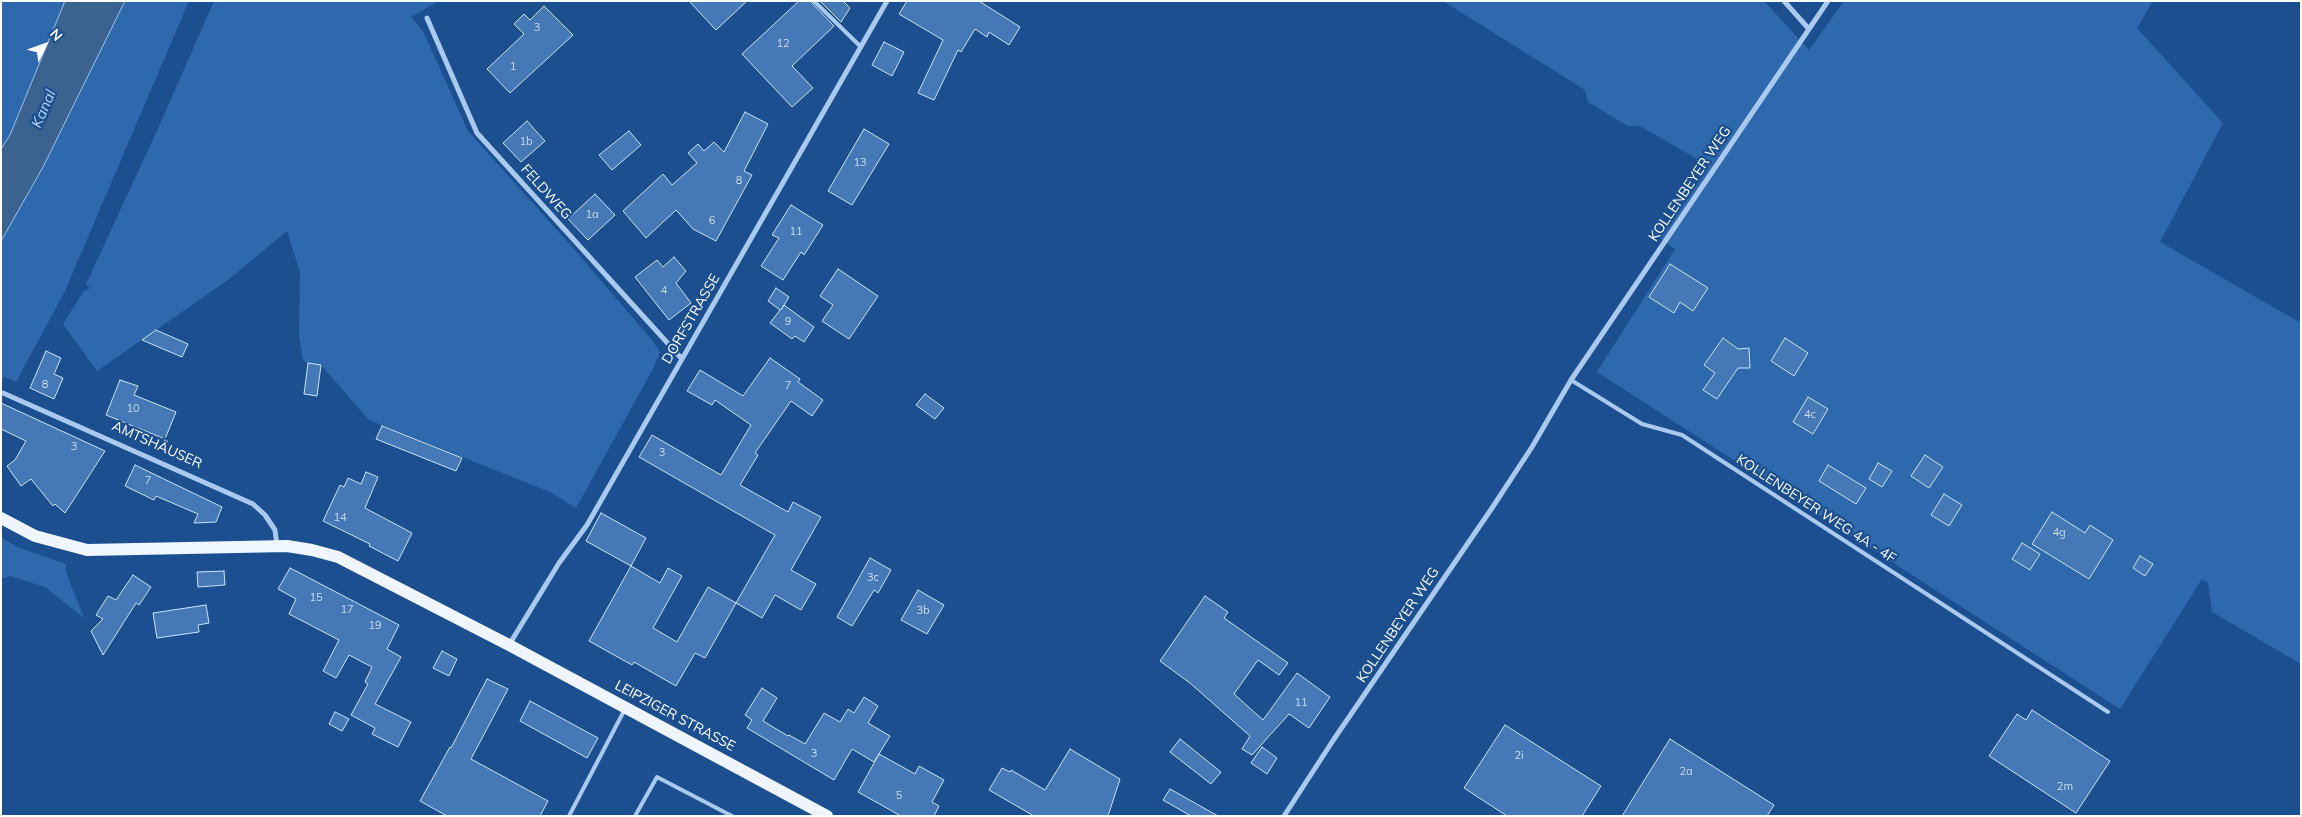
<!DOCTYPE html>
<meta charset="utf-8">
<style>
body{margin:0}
#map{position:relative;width:2302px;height:817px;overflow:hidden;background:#1b4f8f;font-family:Mulish,sans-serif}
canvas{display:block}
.frame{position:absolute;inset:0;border:2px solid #fff;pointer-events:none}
.north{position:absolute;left:20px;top:20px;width:50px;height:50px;-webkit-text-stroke:4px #1b4f8f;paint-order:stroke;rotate:48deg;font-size:14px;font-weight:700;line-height:20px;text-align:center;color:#fff}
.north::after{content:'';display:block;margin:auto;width:18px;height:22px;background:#fff;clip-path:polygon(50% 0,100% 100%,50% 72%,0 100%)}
</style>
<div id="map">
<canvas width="2302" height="817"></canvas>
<div class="frame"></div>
<div class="north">N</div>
</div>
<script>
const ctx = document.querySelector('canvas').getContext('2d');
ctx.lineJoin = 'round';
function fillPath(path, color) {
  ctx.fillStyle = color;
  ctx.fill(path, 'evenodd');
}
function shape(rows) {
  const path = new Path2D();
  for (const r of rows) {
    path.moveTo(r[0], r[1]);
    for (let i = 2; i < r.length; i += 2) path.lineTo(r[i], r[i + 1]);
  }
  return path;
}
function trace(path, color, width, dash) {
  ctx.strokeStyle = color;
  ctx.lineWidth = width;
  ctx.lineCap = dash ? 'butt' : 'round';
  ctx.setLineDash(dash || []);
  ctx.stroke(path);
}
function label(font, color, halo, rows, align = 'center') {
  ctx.font = font + ' Mulish,sans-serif';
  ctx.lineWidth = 4.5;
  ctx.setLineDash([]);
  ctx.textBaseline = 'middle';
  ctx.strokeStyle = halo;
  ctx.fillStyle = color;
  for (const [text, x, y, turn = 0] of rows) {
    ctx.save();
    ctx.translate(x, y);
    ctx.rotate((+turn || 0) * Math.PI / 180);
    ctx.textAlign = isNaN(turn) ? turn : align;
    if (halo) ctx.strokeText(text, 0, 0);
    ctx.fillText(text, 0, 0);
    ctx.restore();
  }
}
fillPath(shape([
 [1,1,65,1,10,135,1,149],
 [125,1,189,1,65,291,16,382,4,377,1,383,1,241,43,167],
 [214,1,439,1,411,17,423,31,468,131,573,248,652,340,660,352,653,369,576,508,550,492,369,420,321,365,308,363,303,360,299,336,300,272,287,231,228,280,97,371,63,324,83,292,90,288,86,284,156,133],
 [1443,1,1764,1,1809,50,1844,1,2153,1,2137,28,2223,123,2160,242,2301,323,2301,664,2212,612,2208,583,2202,579,2120,709,1597,372,1675,249,1660,238,1709,166,1640,126,1628,126,1611,116,1588,102,1585,90],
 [1,537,17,547,66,564,66,572,84,618,45,587,10,576,1,579]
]), '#2e69ad');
const water = shape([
 [65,1,125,1,43,167,1,241,1,149,10,135,65,1]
]);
fillPath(water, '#3c6290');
trace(water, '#9cc4f0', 1);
const building = shape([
 [689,1,747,1,716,30,689,1],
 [799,1,810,1,834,26,792,66,813,88,792,107,742,54,799,1],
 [820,1,843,1,850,8,841,22,820,1],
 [907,1,979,1,1020,27,1009,45,989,32,987,37,975,29,961,52,958,50,934,100,918,93,943,40,899,14,907,1],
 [544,6,573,35,510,93,487,69,524,34,514,24,524,14,530,20,544,6],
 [884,42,904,52,892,76,872,65,884,42],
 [745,112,768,124,744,171,752,175,716,241,693,229,676,210,646,238,623,211,663,174,672,185,697,163,688,153,698,144,704,151,714,142,724,152,745,112],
 [527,121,545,141,521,162,503,143,527,121],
 [864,129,889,144,852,205,828,191,864,129],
 [629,131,641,145,612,170,599,155,629,131],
 [595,194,615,215,588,240,568,219,595,194],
 [791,205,823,225,804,255,801,252,783,280,761,266,779,238,772,235,791,205],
 [674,257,686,271,676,283,691,303,669,320,635,277,657,260,663,267,674,257],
 [1670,264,1708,288,1693,311,1680,302,1674,313,1649,297,1670,264],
 [838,269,878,296,849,339,822,321,833,305,820,296,838,269],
 [776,288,789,297,781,310,784,305,814,327,804,342,795,336,792,339,770,323,780,310,768,301,776,288],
 [156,330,188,344,182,357,142,340,156,330],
 [1723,338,1738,349,1749,348,1750,368,1738,368,1717,399,1703,390,1715,373,1704,365,1723,338],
 [1785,338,1808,353,1794,376,1771,361,1785,338],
 [46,351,61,358,54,374,63,378,54,399,30,388,46,351],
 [770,358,800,379,798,382,823,400,812,416,791,401,755,453,758,455,740,485,788,512,793,502,821,517,791,570,816,584,801,610,775,595,762,618,736,603,775,535,639,457,652,435,721,475,751,425,715,400,712,405,687,391,700,370,743,396,770,358],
 [308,363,321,365,317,396,304,394,308,363],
 [120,380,138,386,134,395,176,412,165,439,106,415,120,380],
 [925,394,944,408,935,419,916,405,925,394],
 [1808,397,1828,409,1813,434,1793,422,1808,397],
 [1,403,105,451,65,513,55,504,53,506,31,479,21,486,7,466,15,460,26,441,1,429,1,403],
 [382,426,462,458,456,471,376,439,382,426],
 [1925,455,1943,467,1929,488,1911,476,1925,455],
 [1878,463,1892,471,1882,487,1869,479,1878,463],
 [135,465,222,507,216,522,194,523,198,514,156,496,154,500,125,486,135,465],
 [1828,465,1866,488,1856,504,1819,481,1828,465],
 [366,472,378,477,365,508,412,533,398,561,369,546,370,544,323,521,340,485,344,487,348,478,361,484,366,472],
 [1944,494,1962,505,1949,526,1931,515,1944,494],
 [2052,512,2085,533,2090,525,2113,540,2089,579,2032,544,2052,512],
 [601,513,646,538,631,566,586,541,601,513],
 [2022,543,2040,554,2030,570,2012,559,2022,543],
 [2140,556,2153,564,2145,576,2133,568,2140,556],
 [870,558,891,570,878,593,874,590,852,626,837,617,870,558],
 [631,566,660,583,668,568,682,576,653,628,677,642,708,587,736,603,705,658,695,653,676,686,634,662,632,665,589,641,631,566],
 [290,568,399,625,387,649,401,657,375,704,411,722,398,747,372,734,375,728,351,715,368,684,365,682,372,667,349,655,336,678,323,671,339,640,289,614,296,599,278,589,290,568],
 [224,571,225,585,198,587,197,572,224,571],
 [133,575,151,587,139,605,136,603,103,655,91,631,103,619,96,615,108,596,116,600,133,575],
 [918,590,944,605,927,634,901,620,918,590],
 [1205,596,1228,612,1224,618,1288,663,1279,675,1258,660,1234,694,1263,720,1297,673,1330,697,1309,728,1289,714,1252,755,1242,749,1250,736,1190,683,1160,661,1205,596],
 [206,605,209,623,198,625,199,632,157,638,153,613,206,605],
 [442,651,457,659,449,676,433,668,442,651],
 [487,679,508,689,471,759,548,801,540,816,447,816,420,801,450,747,451,748,487,679],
 [762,688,777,698,763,721,788,736,789,735,805,744,824,713,840,722,848,709,854,713,864,697,878,706,868,723,890,736,874,762,852,749,834,780,747,728,752,720,745,715,762,688],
 [530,701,598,738,587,758,520,721,530,701],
 [2032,710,2110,761,2076,813,1989,756,2017,714,2026,720,2032,710],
 [335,712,349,719,342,731,329,724,335,712],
 [1505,725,1601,786,1582,816,1507,816,1464,788,1505,725],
 [1180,739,1221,772,1211,784,1170,752,1180,739],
 [1670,739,1774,805,1767,816,1622,816,1670,739],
 [1262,747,1277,758,1267,774,1251,763,1262,747],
 [1070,749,1120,779,1108,816,1034,816,989,790,1002,768,1010,772,1011,770,1045,790,1070,749],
 [879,754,915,774,919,766,944,780,932,802,939,806,934,816,901,816,858,792,879,754],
 [1170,789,1218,816,1191,816,1163,800,1170,789]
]);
fillPath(building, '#4478b7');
trace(building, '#cfe3fa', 1);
trace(shape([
 [814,1,861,47],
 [1571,380,1642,424,1682,435,2108,712],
 [569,816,625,709],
 [635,816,657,777,732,816]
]), '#a9c9ee', 4);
trace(shape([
 [1784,1,1808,28],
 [427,18,477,133,682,359],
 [3,393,253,504,265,515,275,530,277,546],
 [509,645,559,563,587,525,887,1],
 [1284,816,1334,739,1492,508,1532,447,1571,380,1828,1]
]), '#a9c9ee', 5);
trace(shape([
 [1,518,35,536,87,550,287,546,312,550,338,557,509,645,827,816]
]), '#f0f6ff', 12);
label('11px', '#d0dded', null, [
 ["3",537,28],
 ["12",783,44],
 ["1",513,67],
 ["1b",526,142],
 ["13",860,163],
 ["8",739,181],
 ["1a",592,215],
 ["6",712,221],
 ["11",796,232],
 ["4",664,291],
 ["9",788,322],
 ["8",45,385],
 ["7",788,386],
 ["10",133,409],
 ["4c",1810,415],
 ["3",74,447],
 ["3",662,453],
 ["7",148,481],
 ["14",340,518],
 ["4g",2059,533],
 ["3c",873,578],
 ["15",316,598],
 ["17",347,610],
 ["3b",923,611],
 ["19",375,626],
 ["11",1301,703],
 ["3",814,754],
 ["2i",1519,756],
 ["2a",1686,772],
 ["2m",2065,787],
 ["5",899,796]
]);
label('14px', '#fff', '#1b4f8f', [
 ["KOLLENBEYER WEG",1690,184,-56],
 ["FELDWEG",546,192,48],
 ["DORFSTRASSE",691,319,-60],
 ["AMTSHÄUSER",157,445,24],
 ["KOLLENBEYER WEG 4A - 4F",1816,509,33],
 ["KOLLENBEYER WEG",1398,625,-56],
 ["LEIPZIGER STRASSE",675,716,28]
]);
label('italic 15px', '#b5d3f5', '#1b4f8f', [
 ["Kanal",44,109,-67]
]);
</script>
